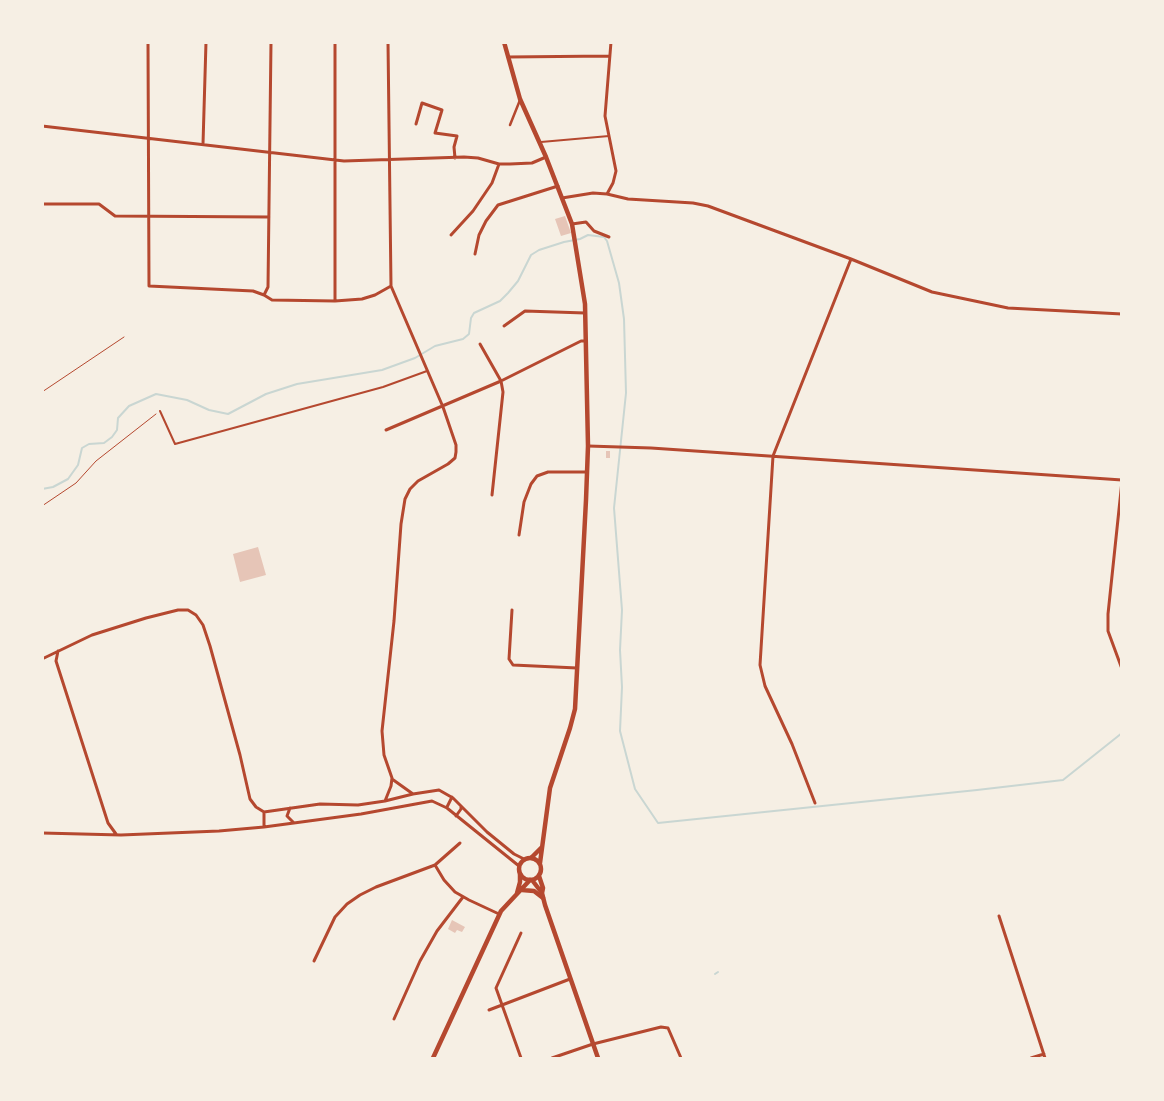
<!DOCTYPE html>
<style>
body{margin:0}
#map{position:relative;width:1164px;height:1101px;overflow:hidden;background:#f6efe4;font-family:"Golos Text",sans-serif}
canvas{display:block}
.frame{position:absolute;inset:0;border:44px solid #f6efe4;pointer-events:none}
</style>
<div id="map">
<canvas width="1164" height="1101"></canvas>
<div class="frame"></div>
</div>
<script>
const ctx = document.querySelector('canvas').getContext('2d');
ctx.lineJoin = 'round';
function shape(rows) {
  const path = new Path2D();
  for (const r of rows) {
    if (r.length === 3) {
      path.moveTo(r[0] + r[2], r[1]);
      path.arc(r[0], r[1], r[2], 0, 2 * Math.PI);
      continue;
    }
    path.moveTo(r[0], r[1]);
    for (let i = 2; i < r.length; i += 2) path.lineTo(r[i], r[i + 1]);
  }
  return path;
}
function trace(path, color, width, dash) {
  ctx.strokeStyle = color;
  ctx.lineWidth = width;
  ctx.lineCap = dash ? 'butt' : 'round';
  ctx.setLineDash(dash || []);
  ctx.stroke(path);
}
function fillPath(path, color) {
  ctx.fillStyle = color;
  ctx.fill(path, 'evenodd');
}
trace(shape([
 [42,489,53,487,68,479,78,465,82,448,89,444,104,443,112,437,117,430,118,418,129,406,156,394,187,400,209,410,228,414,266,394,297,384,382,370,415,358,435,346,463,339,469,334,471,318,474,313,500,301,508,293,518,281,531,255,539,250,564,242,580,239,588,235,604,237,607,241,619,283,624,319,626,393,614,508,622,610,620,650,622,687,620,731,635,789,658,823,977,790,1063,780,1122,733],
 [715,974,718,972]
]), '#c9d6d2', 2);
fillPath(shape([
 [565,216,571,233,561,236,555,219],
 [606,451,610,451,610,458,606,458],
 [258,547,266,575,240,582,233,554],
 [452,920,465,927,462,932,457,930,455,933,448,929]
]), '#e6c5b7');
trace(shape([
 [42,392,124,337],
 [42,506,76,483,96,461,156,414]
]), '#b5482f', 1);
trace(shape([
 [541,142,609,136],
 [160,411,175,444,383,387,427,371]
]), '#b5482f', 2);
trace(shape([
 [510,125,520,100]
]), '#b5482f', 2.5);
trace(shape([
 [148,42,149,286,253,291,264,295,272,300,335,301,362,299,375,295,391,286],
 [335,42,335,301],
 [508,57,609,56],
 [416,124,422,103,442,110,435,133,457,136,454,147,455,158],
 [42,126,344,161,464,157,478,158,499,164,510,164,532,163,546,157],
 [203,144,206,42],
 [607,194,613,183,616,171,605,116,611,42],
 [562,198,593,193,607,194,628,199,693,203,708,206,851,259,932,292,1008,308,1122,314],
 [42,204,99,204,115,216,269,217],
 [572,224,586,222,594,231,609,237],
 [451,235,473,211,492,183,499,164],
 [475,254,479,235,486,221,498,205,558,186],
 [264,295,268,287,271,42],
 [504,326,525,311,585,313],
 [480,344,501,381,503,392,492,495],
 [386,430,501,381,581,341,586,341],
 [588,446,651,448,1122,480],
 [1122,481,1108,614,1108,631,1122,669],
 [519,535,524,502,531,484,537,476,548,472,587,472],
 [512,610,509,659,513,665,577,668],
 [58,651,56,661,108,823,116,834],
 [42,659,92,635,146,618,178,610,188,610,196,615,203,625,210,646,240,755,250,799,256,807,264,812,320,804,358,805,385,801,413,794,439,790,453,798,487,832,514,854,524,859],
 [392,779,413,794],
 [385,801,391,786,392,778,384,755,382,731,394,621,401,524,405,499,410,489,418,481,448,464,455,458,456,452,456,445,443,407,391,286,388,42],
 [815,803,792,744,765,686,760,665,773,456,851,259],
 [447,807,452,797],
 [290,808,287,816,294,823],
 [456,816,461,809,461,806],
 [264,827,264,812],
 [42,833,121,835,219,831,264,827,361,814,432,801,447,808,519,866],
 [435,865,460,843],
 [999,916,1045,1058],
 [314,961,335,917,347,904,360,895,376,887,435,865,444,880,455,892,469,900,499,914],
 [489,1010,570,979],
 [394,1019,420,961,437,931,463,897],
 [521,1058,496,988,521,933],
 [552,1058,593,1044,661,1027,668,1028,681,1058],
 [1031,1058,1044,1054]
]), '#b5482f', 3);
trace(shape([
 [522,890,534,891,543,898],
 [517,893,520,882,520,874],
 [433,1058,501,911,530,880]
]), '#b5482f', 4.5);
trace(shape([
 [504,42,520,99,546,157,572,224,585,304,588,446,586,500,575,709,570,728,550,788,540,863],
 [530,869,11],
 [531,858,542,847],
 [539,876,543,888,542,893,545,905,598,1058],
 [532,880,542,893]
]), '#b5482f', 4.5);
</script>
